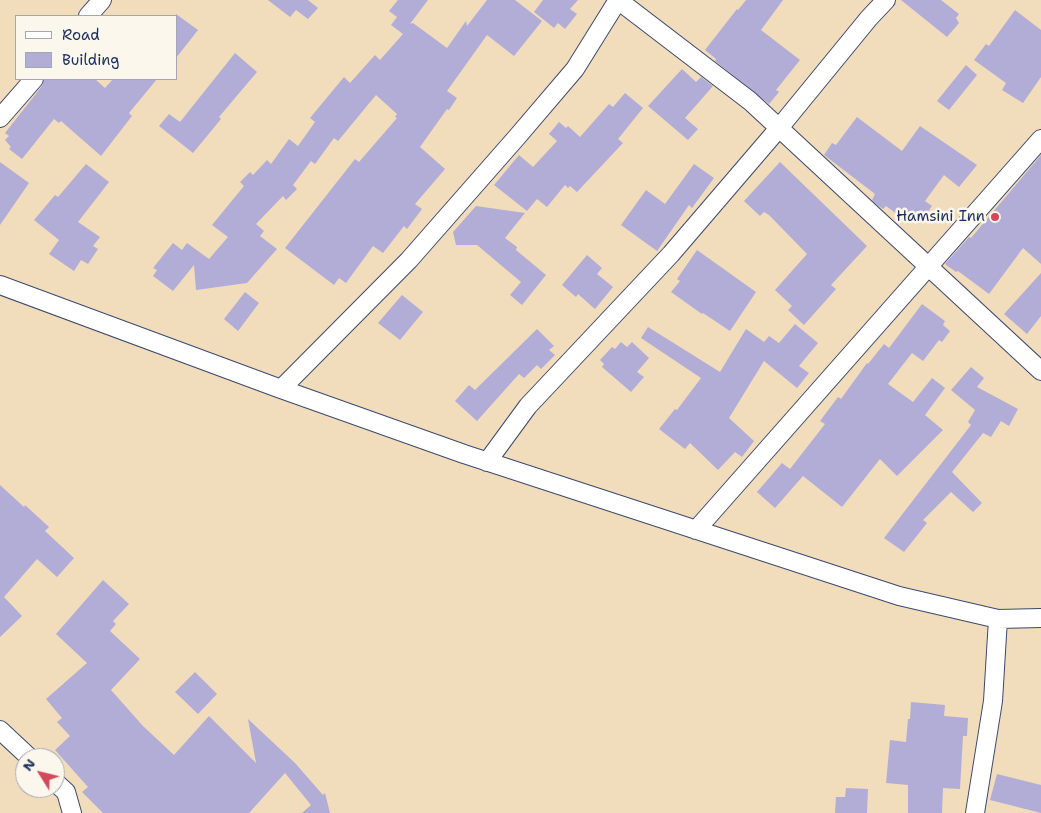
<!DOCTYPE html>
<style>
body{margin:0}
#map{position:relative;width:1041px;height:813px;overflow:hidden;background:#f1dcbc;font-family:"Shantell Sans",sans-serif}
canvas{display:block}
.legend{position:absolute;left:15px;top:15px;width:162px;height:65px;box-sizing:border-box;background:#fbf7ec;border:1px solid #a1a7b3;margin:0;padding:6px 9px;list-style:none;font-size:15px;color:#1b2f5e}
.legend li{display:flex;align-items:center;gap:10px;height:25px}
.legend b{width:25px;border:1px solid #a1a7b3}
.north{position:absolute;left:15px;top:748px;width:50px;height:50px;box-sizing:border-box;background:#fbf7ec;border:1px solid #a1a7b3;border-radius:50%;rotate:306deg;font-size:14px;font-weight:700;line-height:20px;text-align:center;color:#1b2f5e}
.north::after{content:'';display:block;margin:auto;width:18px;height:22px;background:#d1495b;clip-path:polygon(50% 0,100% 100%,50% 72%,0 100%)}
</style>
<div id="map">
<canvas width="1041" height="813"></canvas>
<ul class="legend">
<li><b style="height:6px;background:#fff"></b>Road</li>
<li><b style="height:14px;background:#b2add7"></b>Building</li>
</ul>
<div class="north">N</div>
</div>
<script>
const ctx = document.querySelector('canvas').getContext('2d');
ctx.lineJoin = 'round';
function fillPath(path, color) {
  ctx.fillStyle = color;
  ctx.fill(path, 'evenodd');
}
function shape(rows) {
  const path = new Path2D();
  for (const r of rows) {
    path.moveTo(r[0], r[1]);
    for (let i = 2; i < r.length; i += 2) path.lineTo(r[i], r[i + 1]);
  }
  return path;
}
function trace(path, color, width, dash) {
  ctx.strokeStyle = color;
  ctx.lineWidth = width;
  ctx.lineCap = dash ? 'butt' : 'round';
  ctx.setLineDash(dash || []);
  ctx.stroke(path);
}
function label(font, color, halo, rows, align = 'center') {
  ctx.font = font + ' "Shantell Sans",sans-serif';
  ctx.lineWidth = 5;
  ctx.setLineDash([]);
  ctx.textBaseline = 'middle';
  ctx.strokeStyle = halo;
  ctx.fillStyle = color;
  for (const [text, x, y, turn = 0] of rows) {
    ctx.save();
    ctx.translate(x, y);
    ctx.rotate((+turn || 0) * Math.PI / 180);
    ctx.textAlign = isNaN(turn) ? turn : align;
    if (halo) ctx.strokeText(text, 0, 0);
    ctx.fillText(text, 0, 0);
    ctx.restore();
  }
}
fillPath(shape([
 [268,0,308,0,318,8,308,19,296,10,290,17],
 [398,0,428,0,410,24,413,23,447,48,466,21,467,26,487,0,515,0,542,21,514,56,487,35,447,91,457,98,449,110,447,109,420,147,445,169,415,204,422,209,407,229,404,226,383,253,373,246,346,283,339,278,334,285,285,248,355,159,359,162,397,118,395,117,397,114,376,95,338,141,334,138,315,164,311,161,293,185,297,189,286,200,283,196,256,224,264,231,260,236,277,249,247,283,196,290,194,265,173,291,153,276,157,270,153,268,173,243,182,250,187,243,209,259,228,237,212,225,244,186,240,182,250,172,253,175,267,160,271,164,289,139,298,146,315,122,310,118,344,77,350,83,375,55,380,60,403,34,391,25,397,17,389,11],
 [543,0,578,0,570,9,577,14,565,29,558,23,554,28,534,12],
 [746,0,783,0,761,30,800,60,776,90,779,92,769,104,715,61,716,59,705,50,737,9,738,10],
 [901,0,941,0,959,14,956,18,959,23,947,37],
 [1015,10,1041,30,1041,77,1023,103,1002,90,1006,83,974,60,986,44,989,46],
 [176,14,198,30,176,58],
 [235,53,257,72,219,117,221,119,193,153,159,126,169,114,180,122],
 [966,65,977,75,949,110,937,101],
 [682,69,696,82,701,77,713,86,685,118,698,129,688,140,648,106],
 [44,79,95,79,105,88,113,79,157,79,129,113,132,116,101,156,61,121,59,123,54,119,22,159,9,149,11,147,5,140,9,136,5,133,42,86],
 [625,93,643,108,618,139,623,143,577,192,570,186,568,188,565,185,547,207,537,199,527,211,494,185,519,155,533,167,557,141,549,134,559,122,566,128,568,126,580,137,609,104,613,107],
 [857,117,902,151,920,126,977,165,959,187,944,175,925,201,932,206,919,224,904,213,901,217,886,206,883,209,877,205,872,200,875,194,824,155,832,143,836,145],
 [1041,155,1041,264,1023,248,989,294,958,271,956,272,945,264,969,237,971,238],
 [0,162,29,183,0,225],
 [780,162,867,246,831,285,836,289,804,325,788,310,792,306,775,290,807,254,769,215,764,212,760,216,744,201],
 [86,164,109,182,78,222,100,237,93,246,98,249,88,264,81,260,74,271,49,254,59,240,34,220,55,195,58,197],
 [694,164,714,178,692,208,689,205,657,251,621,225,646,190,665,204],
 [476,206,525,213,505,238,517,247,516,250,546,275,522,305,510,295,521,282,477,245,456,245,453,232],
 [697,250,756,292,730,331,703,313,702,314,671,292,680,281,677,279],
 [587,255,602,268,597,274,613,287,595,309,578,294,576,297,562,285],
 [1041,273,1041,316,1027,334,1004,314],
 [245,292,259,303,238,331,224,319],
 [402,295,423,312,400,340,378,323],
 [922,304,945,321,943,325,950,331,942,342,939,340,923,361,912,353,888,384,913,402,932,378,945,388,925,415,943,430,897,476,880,459,842,507,803,476,775,508,757,492,782,463,790,469,825,424,820,421,838,397,841,399,867,363,868,364,884,344,889,348],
 [795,324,818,343,799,366,809,373,797,388,764,361,729,418,754,441,742,457,735,452,718,470,690,443,685,449,659,429,675,409,677,410,701,378,641,338,648,327,720,372,746,329,764,342,769,336,779,343],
 [537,329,554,346,549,350,555,355,541,369,537,365,524,378,519,374,477,421,455,401,469,385,475,390],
 [621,342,627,347,632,342,649,358,637,372,644,377,631,392,602,367,604,364,600,360,612,347,615,349],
 [971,367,984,378,977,387,1018,409,1009,426,1001,421,991,437,983,433,952,472,982,503,973,512,951,492,923,520,927,523,904,552,884,538,971,425,968,422,975,410,951,390],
 [0,485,24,507,25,505,49,527,45,531,74,558,57,577,37,559,4,597,22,616,0,637],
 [103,580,129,604,113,621,116,624,110,631,140,659,111,690,143,726,174,755,209,716,256,763,248,719,295,763,323,795,325,793,330,813,302,813,311,805,285,773,249,813,103,813,82,792,88,787,55,750,70,736,57,722,62,718,46,699,87,663,56,634],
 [195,672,217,694,198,714,175,692],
 [911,702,945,705,944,716,968,718,967,736,963,736,960,789,943,788,942,813,908,813,908,785,886,783,890,740,906,742,908,719,910,719],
 [997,774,1041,785,1041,813,990,800],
 [846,788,868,789,867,813,835,813,836,797,845,797]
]), '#b2add7');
const street = shape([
 [88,16,102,0],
 [0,118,34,79],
 [0,285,281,389,409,260,517,137,575,69,618,0,750,101,1041,371],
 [281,389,464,454,899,596,998,619,1041,618],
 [487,462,528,406,671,254,779,128,869,18,886,0],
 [696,530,1041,139],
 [0,730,30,758],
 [55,782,66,792,72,813],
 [975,813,993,701,998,619]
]);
trace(street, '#3b496c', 20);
trace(street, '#fff', 18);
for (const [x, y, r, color] of [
 [995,217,5,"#d1495b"]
]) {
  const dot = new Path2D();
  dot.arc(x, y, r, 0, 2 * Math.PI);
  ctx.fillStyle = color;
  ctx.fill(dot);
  trace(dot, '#fbf7ec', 2);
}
label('15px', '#1b2f5e', '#fbf7ec', [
 ["Hamsini Inn",985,217]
], 'right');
</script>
